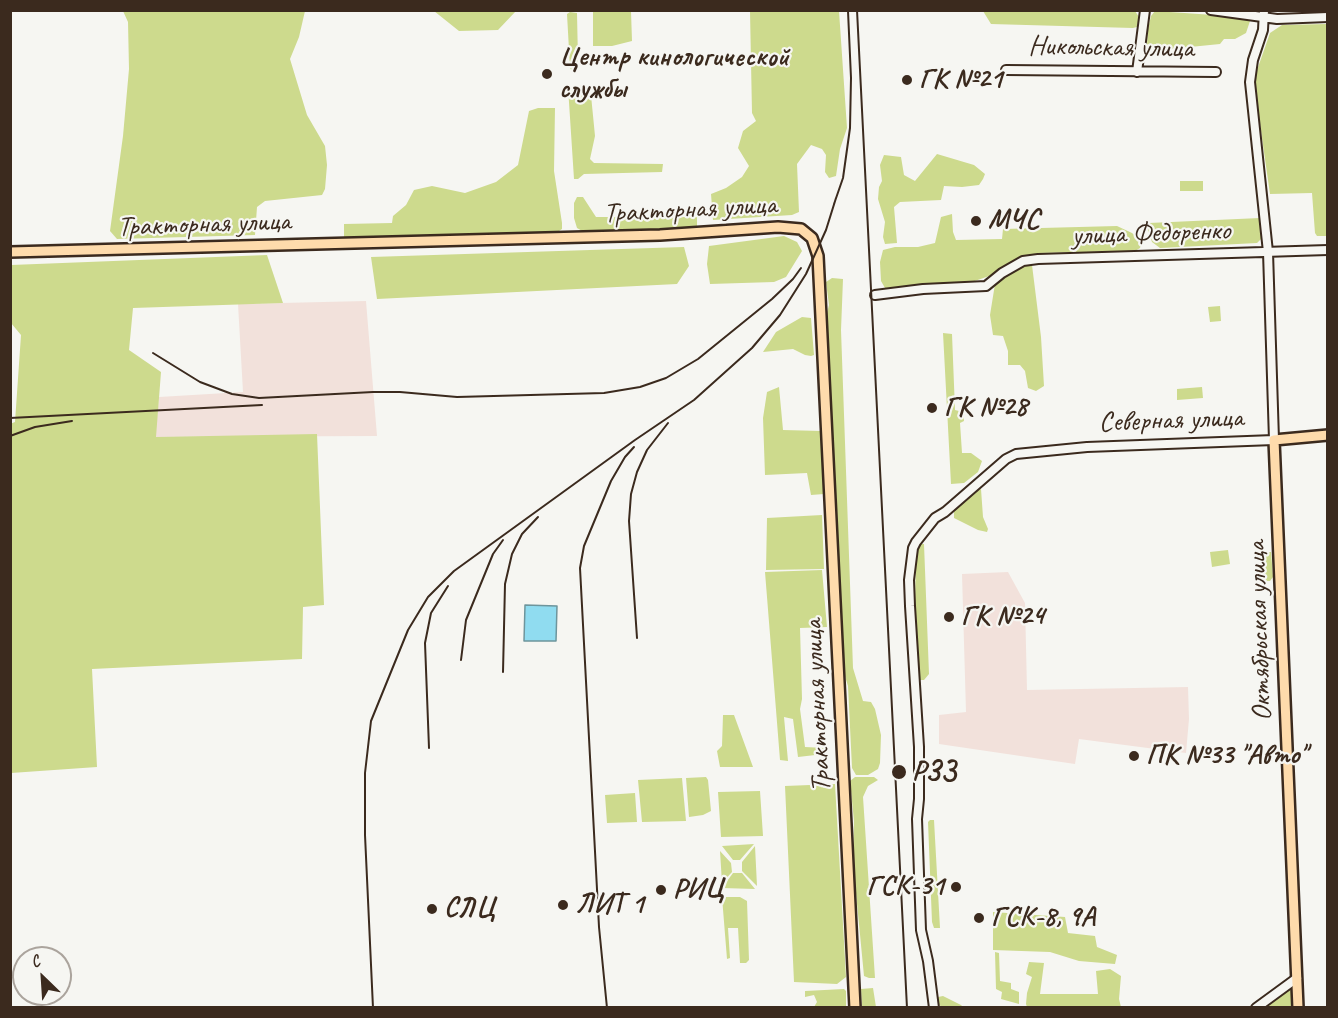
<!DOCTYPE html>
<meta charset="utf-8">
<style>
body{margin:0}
#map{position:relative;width:1338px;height:1018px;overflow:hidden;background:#f6f6f2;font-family:Caveat,sans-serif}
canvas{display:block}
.frame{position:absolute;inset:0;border:12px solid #3b2a1e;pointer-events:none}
.north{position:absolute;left:12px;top:946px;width:60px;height:60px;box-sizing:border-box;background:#f6f6f2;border:2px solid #aba49d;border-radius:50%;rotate:335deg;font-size:16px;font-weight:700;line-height:24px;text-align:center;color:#3b2a1e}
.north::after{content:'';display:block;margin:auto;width:21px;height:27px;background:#3b2a1e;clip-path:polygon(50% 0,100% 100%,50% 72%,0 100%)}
</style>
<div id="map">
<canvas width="1338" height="1018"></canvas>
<div class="frame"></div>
<div class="north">С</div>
</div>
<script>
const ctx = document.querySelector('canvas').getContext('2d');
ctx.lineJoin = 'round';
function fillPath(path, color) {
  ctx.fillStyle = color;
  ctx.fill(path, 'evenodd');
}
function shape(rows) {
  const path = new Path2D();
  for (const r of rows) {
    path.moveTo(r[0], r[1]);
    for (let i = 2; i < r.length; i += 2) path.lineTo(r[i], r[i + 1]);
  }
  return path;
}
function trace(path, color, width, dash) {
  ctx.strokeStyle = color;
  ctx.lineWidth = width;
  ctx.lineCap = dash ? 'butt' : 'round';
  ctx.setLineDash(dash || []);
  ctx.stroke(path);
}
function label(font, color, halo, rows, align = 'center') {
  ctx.font = font + ' Caveat,sans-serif';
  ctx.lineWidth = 4.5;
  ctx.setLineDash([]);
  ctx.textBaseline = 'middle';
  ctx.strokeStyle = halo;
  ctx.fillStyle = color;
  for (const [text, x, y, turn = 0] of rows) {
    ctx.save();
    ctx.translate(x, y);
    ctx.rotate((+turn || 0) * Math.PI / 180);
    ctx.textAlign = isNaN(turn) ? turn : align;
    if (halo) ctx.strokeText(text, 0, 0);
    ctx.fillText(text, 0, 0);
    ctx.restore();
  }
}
fillPath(shape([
 [366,301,377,436,155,437,159,397,243,392,238,304],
 [1008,572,1025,603,1027,690,1188,687,1189,719,1186,753,1079,739,1075,764,939,744,939,715,966,712,962,574]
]), '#f2e1db');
fillPath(shape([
 [123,11,305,11,299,37,290,59,307,115,325,146,327,165,325,189,322,195,265,201,257,207,255,235,117,239,110,231,123,136,129,69,128,22],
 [434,11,516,11,498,30,459,31],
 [593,11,631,11,632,41,612,46,593,46],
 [750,11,839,11,847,128,840,149,836,176,829,178,825,172,826,155,822,149,811,145,797,164,799,212,792,215,713,220,711,194,726,188,742,177,749,166,738,148,743,131,756,121,752,113],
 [1135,11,1139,17,1137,27,1133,28,991,24,983,11],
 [1155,11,1243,17,1250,21,1246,33,1235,39,1224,39,1220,44,1170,49,1149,47,1147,44,1148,29,1151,16],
 [570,12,577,13,578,61,574,71,572,71,570,68,567,14],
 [1327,24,1327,236,1317,236,1315,233,1312,193,1270,194,1255,89,1256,73,1270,33,1282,25],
 [590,85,595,136,590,159,594,163,663,164,662,172,584,174,578,179,574,179,568,87],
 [538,108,555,108,554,171,562,223,562,229,556,233,344,237,344,224,392,223,393,216,406,205,414,190,432,186,465,193,496,182,518,165,529,111],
 [937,154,974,165,985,174,983,179,979,185,962,187,944,186,941,200,900,202,894,207,897,243,885,244,883,237,885,222,878,199,879,187,882,181,880,165,884,155,901,157,904,175,915,181],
 [1180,181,1203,181,1203,191,1180,191],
 [577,197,583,197,596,217,697,217,697,230,584,232,577,228,574,218,574,203],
 [952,214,953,232,956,240,1002,239,1003,229,1117,226,1132,233,1139,239,1141,244,1140,248,1135,251,1038,253,1019,259,1005,266,995,274,969,283,885,288,881,281,880,262,883,250,895,247,918,247,935,243,941,217],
 [1260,218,1262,238,1257,243,1160,248,1152,242,1147,227,1149,223],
 [784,236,797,242,802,251,786,277,774,282,710,284,707,264,709,246],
 [684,247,689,266,677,284,377,299,371,257],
 [267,255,283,303,133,308,129,350,161,372,156,437,317,434,324,605,303,607,302,659,92,669,97,767,11,773,10,424,15,422,21,335,11,323,11,265],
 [1032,265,1041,337,1044,386,1036,391,1028,388,1025,371,1020,365,1008,365,1008,351,1003,336,993,335,990,315,995,284,1006,275,1022,266],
 [832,278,843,279,841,330,853,668,863,701,871,702,875,709,881,735,880,763,878,769,868,775,856,775,852,768,848,686,844,673,827,313,829,305,826,282],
 [1220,306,1221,321,1210,322,1208,307],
 [802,317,811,318,814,355,811,356,805,355,793,349,763,352,776,332],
 [943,333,952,334,955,410,963,412,964,421,960,423,962,453,971,453,982,461,978,472,964,483,951,484],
 [779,387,783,430,821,431,824,494,811,495,807,473,765,475,763,418,767,392],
 [1202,387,1203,398,1177,400,1177,389],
 [981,489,983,517,988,529,987,532,978,530,954,518,954,511,961,503,976,491],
 [822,515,824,569,766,570,767,518],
 [920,544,924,544,929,674,924,680,920,680,915,600,916,554],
 [1228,550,1230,564,1212,567,1210,552],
 [1263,552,1271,552,1273,577,1270,581,1265,581,1264,578],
 [822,570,827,627,800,628,802,699,800,709,805,747,825,748,824,754,798,757,793,719,784,717,788,761,780,760,765,572],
 [723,715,734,715,753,767,720,767,717,751,722,746],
 [706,777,708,780,711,811,703,815,689,817,686,778],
 [855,777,874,777,878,780,868,786,863,797,875,978,869,978,864,976,853,862,854,821,850,781],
 [682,778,686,821,642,822,638,780],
 [835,784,846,977,837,984,794,982,785,786],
 [760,791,763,836,721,837,718,792],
 [635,793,637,822,607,823,605,795],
 [930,820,934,820,940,928,934,928,932,922,928,822],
 [754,844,740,860,733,860,722,846],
 [755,846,757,886,742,871,742,862],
 [720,851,731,863,732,872,722,883],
 [733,873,742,873,755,889,722,888],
 [722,897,740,897,747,901,749,960,746,963,740,963,738,928,728,928,730,958,727,959],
 [993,912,1065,917,1068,933,1095,936,1097,947,1117,955,1115,964,1079,961,1050,952,993,950],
 [995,952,999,953,1000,981,1011,983,1011,989,1019,992,1019,1004,1001,999,1002,992,996,989],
 [1029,962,1044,963,1040,994,1098,994,1096,971,1110,969,1121,976,1119,999,1121,1007,1027,1007,1026,1004,1027,993,1032,977,1026,974],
 [873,988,876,1007,862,1007,861,989],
 [844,989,846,991,846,1007,814,1007,817,1002,814,995,805,997,805,991],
 [1287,989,1293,990,1293,1005,1290,1007,1261,1008],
 [943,996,961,1005,963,1007,942,1007,938,1004,938,997]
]), '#cdda8d');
const water = shape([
 [525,605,557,606,556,641,524,641,525,605]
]);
fillPath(water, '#90dcf0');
trace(water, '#6e959c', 1.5);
const minor = shape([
 [1211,10,1277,19,1328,17],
 [1006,70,1216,72],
 [1137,72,1145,10],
 [875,295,923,289,986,286,1002,273,1023,261,1038,259,1328,250],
 [934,1008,928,961,921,930,917,819,919,799,919,747,910,606,909,580,913,548,916,542,935,518,945,512,1006,459,1016,454,1087,447,1274,440,1268,252,1250,82,1253,60,1263,30,1264,10],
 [1256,1008,1297,978]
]);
const major = shape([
 [10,252,660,235,778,227,801,229,812,238,818,256,855,1008],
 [1298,1008,1274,440,1328,435]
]);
trace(minor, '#3b2a1e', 12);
trace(major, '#3b2a1e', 14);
trace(minor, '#f6f6f2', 8);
trace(major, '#fedbac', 9);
trace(shape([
 [857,10,907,1008],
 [834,204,843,178,850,128,851,78,848,11],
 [153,353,200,382,232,394,259,398,373,392,400,392,457,397,604,393,640,387,666,378,698,359,772,299,793,279,801,268],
 [10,418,262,405],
 [10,436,35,427,72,421],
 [637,638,629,521,631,494,637,472,647,450,668,423],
 [461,660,466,620,493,554,503,540],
 [503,672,505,584,512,554,522,534,538,517],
 [429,748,425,643,431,613,448,586],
 [373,1008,365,835,365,773,371,721,408,630,428,597,454,571,635,440,694,400,752,348,780,315,806,274,826,230,836,198],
 [607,1008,599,927,580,568,584,546,611,481,625,457,634,447]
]), '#3b2a1e', 2);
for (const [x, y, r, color] of [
 [547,74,6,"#3b2a1e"],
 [907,80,6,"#3b2a1e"],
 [976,221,6,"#3b2a1e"],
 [932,408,6,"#3b2a1e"],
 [949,617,6,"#3b2a1e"],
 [1134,756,6,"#3b2a1e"],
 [899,772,8,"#3b2a1e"],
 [956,887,6,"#3b2a1e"],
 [661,890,6,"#3b2a1e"],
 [563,905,6,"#3b2a1e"],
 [432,909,6,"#3b2a1e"],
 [979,918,6,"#3b2a1e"]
]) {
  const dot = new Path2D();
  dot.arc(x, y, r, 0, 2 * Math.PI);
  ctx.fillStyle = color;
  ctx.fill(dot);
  trace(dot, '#f6f6f2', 2);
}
label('28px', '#3b2a1e', '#f6f6f2', [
 ["Никольская улица",1111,48,1],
 ["Тракторная улица",690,210,-3],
 ["Тракторная улица",204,225,-2],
 ["улица Федоренко",1151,234,-2],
 ["Северная улица",1171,421,-2],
 ["Октябрьская улица",1260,631,-92],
 ["Тракторная улица",818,706,-93]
]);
label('bold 28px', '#3b2a1e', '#f6f6f2', [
 ["Центр кинологической",559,58],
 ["службы",559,90],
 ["ГК №21",919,80],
 ["МЧС",988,221],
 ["ГК №28",944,408],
 ["ГК №24",961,617],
 ["ПК №33 \"Авто\"",1146,756],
 ["РЗЗ",912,772],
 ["ГСК-31",944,887,"right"],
 ["РИЦ",673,890],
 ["ЛИТ 1",575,905],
 ["СЛЦ",444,909],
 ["ГСК-8, 9А",991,918]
], 'left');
</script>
